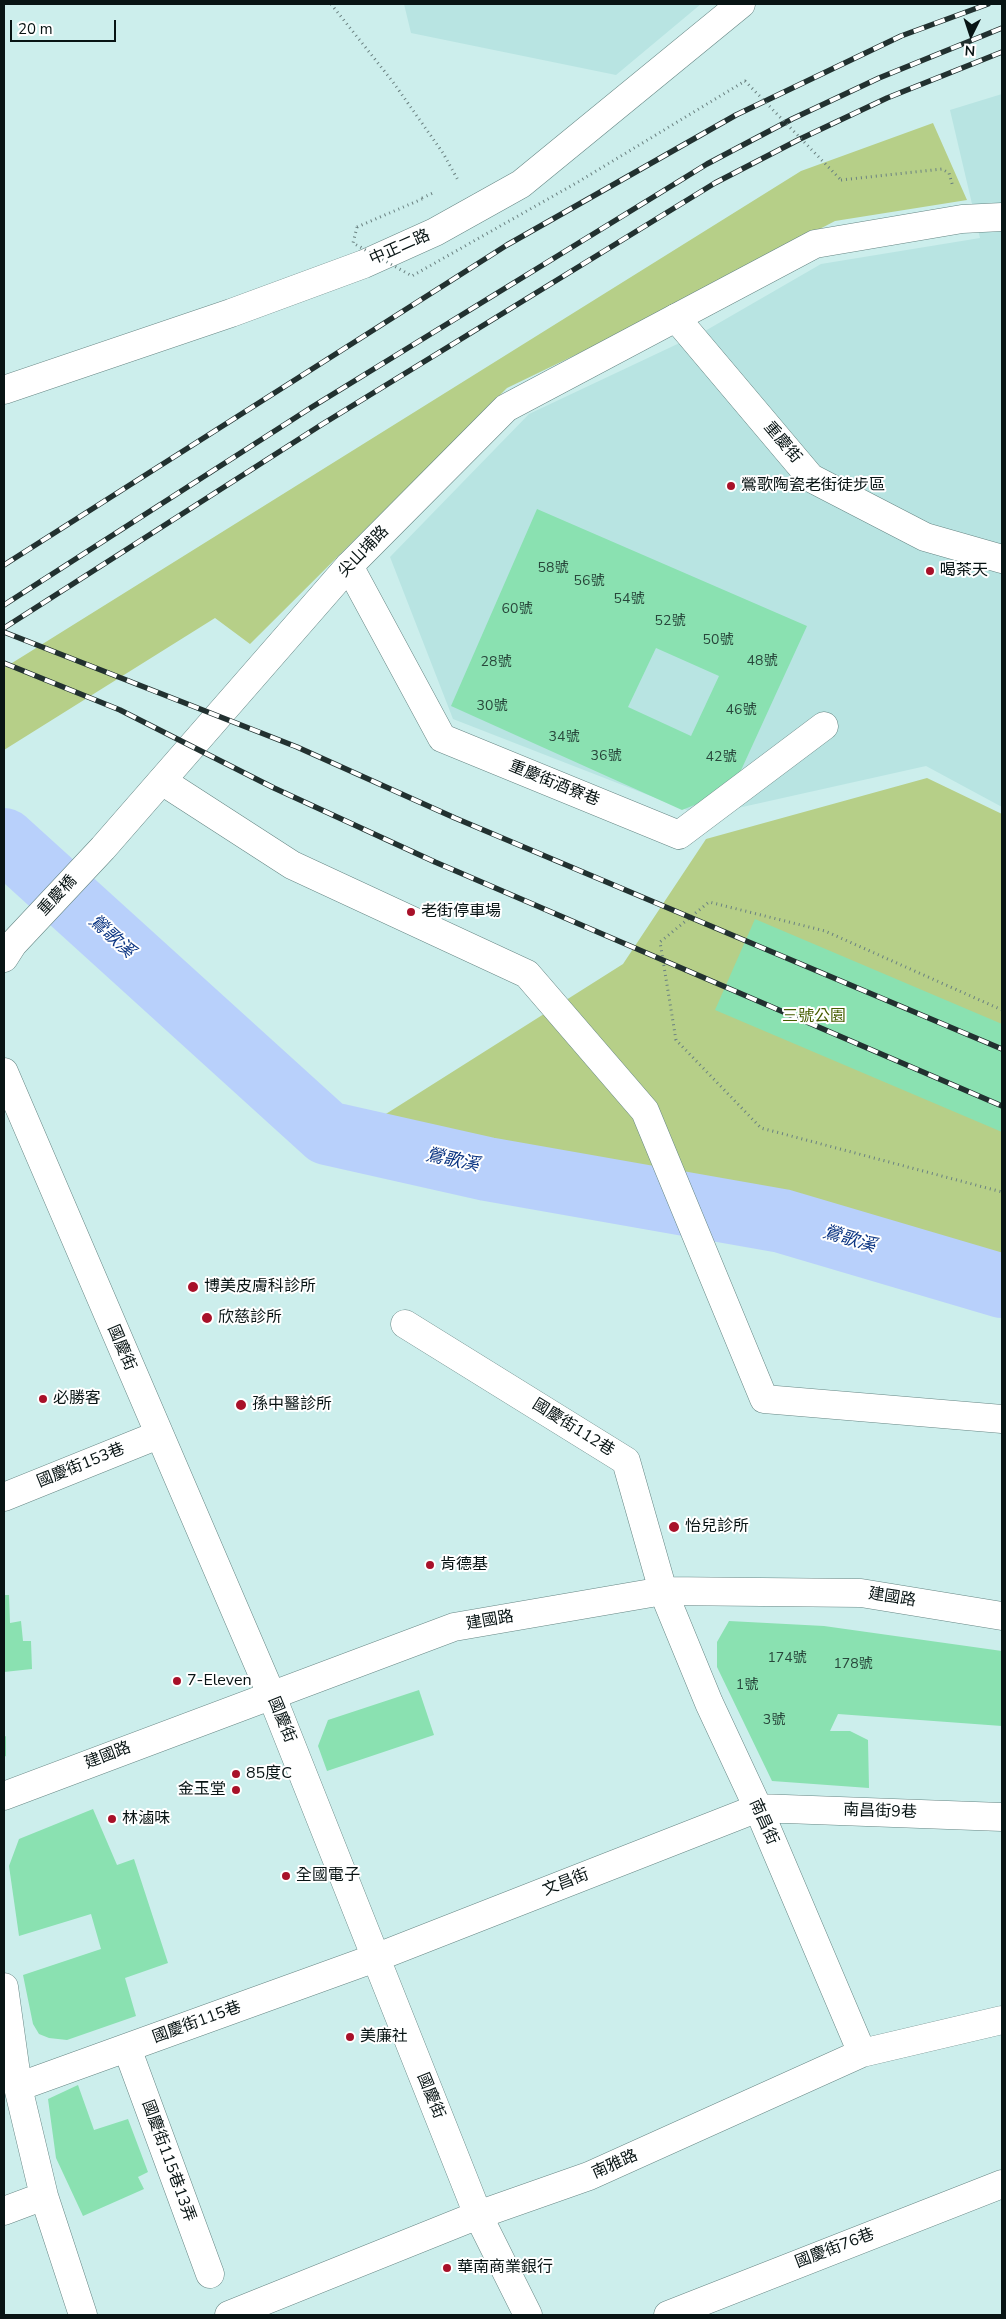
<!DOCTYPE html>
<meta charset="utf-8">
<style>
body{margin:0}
#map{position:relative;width:1006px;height:2319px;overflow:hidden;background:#cceeec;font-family:"Nunito Sans",sans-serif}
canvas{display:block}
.frame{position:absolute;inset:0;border:5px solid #081414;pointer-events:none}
.north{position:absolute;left:946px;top:10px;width:50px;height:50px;-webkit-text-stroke:4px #fff;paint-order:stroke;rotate:184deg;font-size:14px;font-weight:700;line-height:20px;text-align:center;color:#081414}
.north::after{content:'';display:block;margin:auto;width:18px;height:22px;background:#081414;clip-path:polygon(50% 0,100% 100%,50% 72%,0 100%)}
.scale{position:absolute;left:10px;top:20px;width:106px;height:22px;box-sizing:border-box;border:2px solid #081414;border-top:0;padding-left:6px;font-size:15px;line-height:18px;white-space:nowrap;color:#081414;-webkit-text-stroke:4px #fff;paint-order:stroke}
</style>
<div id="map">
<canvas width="1006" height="2319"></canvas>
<div class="frame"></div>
<div class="north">N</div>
<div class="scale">20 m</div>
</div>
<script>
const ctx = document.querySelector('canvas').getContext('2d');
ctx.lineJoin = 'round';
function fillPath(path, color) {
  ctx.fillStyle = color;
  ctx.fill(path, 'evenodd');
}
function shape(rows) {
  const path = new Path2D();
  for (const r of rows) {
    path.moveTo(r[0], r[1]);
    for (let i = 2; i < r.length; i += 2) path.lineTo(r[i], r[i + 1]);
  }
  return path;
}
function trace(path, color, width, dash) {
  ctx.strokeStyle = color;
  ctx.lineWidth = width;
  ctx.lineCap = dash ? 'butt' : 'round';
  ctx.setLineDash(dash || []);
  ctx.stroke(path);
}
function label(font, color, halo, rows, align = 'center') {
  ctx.font = font + ' "Nunito Sans","Noto Sans TC",sans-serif';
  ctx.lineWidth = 4;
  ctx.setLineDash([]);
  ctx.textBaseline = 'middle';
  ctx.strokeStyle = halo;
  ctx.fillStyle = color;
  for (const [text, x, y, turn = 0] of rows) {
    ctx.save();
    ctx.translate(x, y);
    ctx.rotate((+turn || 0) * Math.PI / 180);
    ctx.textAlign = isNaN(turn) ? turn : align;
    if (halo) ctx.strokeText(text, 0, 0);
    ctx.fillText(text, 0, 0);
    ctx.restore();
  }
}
fillPath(shape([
 [404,4,701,4,616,75,411,33],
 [1002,94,1002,807,926,766,702,816,453,719,390,557,529,414,705,331,821,264,980,238,950,110]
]), '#b8e4e2');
fillPath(shape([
 [933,123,967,200,835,221,623,332,507,388,250,644,215,618,4,750,4,668,801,171],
 [927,778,1002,814,1002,1265,720,1187,370,1124,623,964,706,839]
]), '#b6cf88');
trace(shape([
 [4,840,327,1133,487,1169,782,1221,1002,1286]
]), '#b8d0fb', 64);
fillPath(shape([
 [537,509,807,626,732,790,682,810,451,706],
 [656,648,719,676,691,736,628,707],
 [755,919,1002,1024,1002,1132,715,1010],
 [4,1595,9,1595,10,1623,21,1621,23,1641,31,1641,32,1669,4,1672],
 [729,1621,824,1626,1002,1651,1002,1726,838,1714,830,1731,850,1731,868,1740,869,1788,772,1781,717,1667,717,1642],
 [419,1690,434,1735,327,1771,318,1746,328,1720],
 [6,1736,6,1756,4,1757,4,1737],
 [93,1809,117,1865,134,1859,168,1963,125,1978,136,2016,67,2040,49,2038,39,2034,33,2024,23,1975,101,1949,91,1914,19,1936,9,1866,19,1839],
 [78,2085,94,2130,128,2119,148,2172,138,2177,144,2189,83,2216,56,2158,48,2099]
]), '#8ae1b1');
const minor = shape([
 [676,318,811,478,925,537,1002,559],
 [349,566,442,738,679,835,824,726],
 [162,781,292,865,527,974,645,1111,764,1399,1002,1419],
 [4,1072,271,1694,478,2215,528,2315],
 [405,1324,626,1461,663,1591,709,1703,758,1808,862,2053],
 [4,1497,158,1435],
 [4,1796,454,1627,663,1591,861,1593,1002,1616],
 [4,1987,18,2087,44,2196,83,2315],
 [127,2048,210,2274],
 [18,2087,375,1958,758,1808,1002,1817],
 [4,2211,44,2196],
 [229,2315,478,2215,589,2176,862,2053,1002,2020],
 [668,2315,1002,2184]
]);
const major = shape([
 [4,390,231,313,364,264,435,232,521,184,741,4],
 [4,958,13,944,103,848,349,566,506,408,815,244,962,219,1002,217]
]);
trace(minor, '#668684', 29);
trace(major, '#668684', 29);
trace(shape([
 [331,4,393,82,443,153,459,182],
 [841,180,942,169,949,173,953,187],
 [422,198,433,193],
 [357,227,422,199],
 [1002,1010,825,931,709,902,660,942,676,1040,761,1128,1002,1192]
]), '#6a8180', 3, [1, 4]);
trace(minor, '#fff', 28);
trace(major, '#fff', 28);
const rail = shape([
 [4,565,507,245,736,115,901,36,988,4],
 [4,605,312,407,707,164,792,119,879,78,1002,28],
 [4,628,321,425,715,183,800,139,887,98,1002,52],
 [4,632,297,747,455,818,1002,1049],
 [4,663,120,710,274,788,435,862,1002,1106]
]);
trace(rail, '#223130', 5.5);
trace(rail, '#fff', 4, [11]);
trace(shape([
 [357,227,353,243,412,276,578,182,745,81,841,180]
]), '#6a8180', 3, [1, 4]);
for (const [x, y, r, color] of [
 [731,486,5,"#a81129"],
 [930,571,5,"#a81129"],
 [411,912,5,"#a81129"],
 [193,1287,6,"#a81129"],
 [207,1318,6,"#a81129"],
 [43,1399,5,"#a81129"],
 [241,1405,6,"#a81129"],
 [674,1527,6,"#a81129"],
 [430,1565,5,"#a81129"],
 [177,1681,5,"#a81129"],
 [236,1774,5,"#a81129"],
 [236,1790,5,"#a81129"],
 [112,1819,5,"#a81129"],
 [286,1876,5,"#a81129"],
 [350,2037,5,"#a81129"],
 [447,2268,5,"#a81129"]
]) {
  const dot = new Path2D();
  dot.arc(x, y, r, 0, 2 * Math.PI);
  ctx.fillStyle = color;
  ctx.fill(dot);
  trace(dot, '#fff', 2);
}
label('14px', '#28473b', null, [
 ["58號",553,569],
 ["56號",589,582],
 ["54號",629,600],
 ["60號",517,610],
 ["52號",670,622],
 ["50號",718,641],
 ["48號",762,662],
 ["28號",496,663],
 ["30號",492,707],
 ["46號",741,711],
 ["34號",564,738],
 ["36號",606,757],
 ["42號",721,758],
 ["174號",787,1659],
 ["178號",853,1665],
 ["1號",747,1686],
 ["3號",774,1721]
]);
label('16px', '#081414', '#fff', [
 ["中正二路",400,248,-24],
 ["重慶街",782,443,50],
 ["尖山埔路",364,552,-46],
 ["重慶街酒寮巷",554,784,22],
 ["重慶橋",58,896,-47],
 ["國慶街",121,1348,67],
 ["國慶街112巷",573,1428,32],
 ["國慶街153巷",81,1466,-22],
 ["建國路",892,1598,9],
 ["建國路",490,1621,-10],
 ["國慶街",281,1720,68],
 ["建國路",108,1756,-21],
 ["南昌街9巷",880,1812,2],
 ["南昌街",763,1822,66],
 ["文昌街",566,1883,-21],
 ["國慶街115巷",197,2023,-20],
 ["國慶街",430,2096,68],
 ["國慶街115巷13弄",168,2161,70],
 ["南雅路",615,2165,-24],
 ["國慶街76巷",835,2249,-21]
]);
label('16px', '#081414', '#fff', [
 ["鶯歌陶瓷老街徒步區",741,486],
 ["喝茶天",940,571],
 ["老街停車場",421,912],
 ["博美皮膚科診所",204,1287],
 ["欣慈診所",218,1318],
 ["必勝客",53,1399],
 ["孫中醫診所",252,1405],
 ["怡兒診所",685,1527],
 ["肯德基",440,1565],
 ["7-Eleven",187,1681],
 ["85度C",246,1774],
 ["金玉堂",226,1790,"right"],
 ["林滷味",122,1819],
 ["全國電子",296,1876],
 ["美廉社",360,2037],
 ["華南商業銀行",457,2268]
], 'left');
label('16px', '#465d00', '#fff', [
 ["三號公園",814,1017]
]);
label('italic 18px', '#0a3482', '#fff', [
 ["鶯歌溪",111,937,42],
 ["鶯歌溪",452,1161,12],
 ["鶯歌溪",849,1240,16]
]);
</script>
